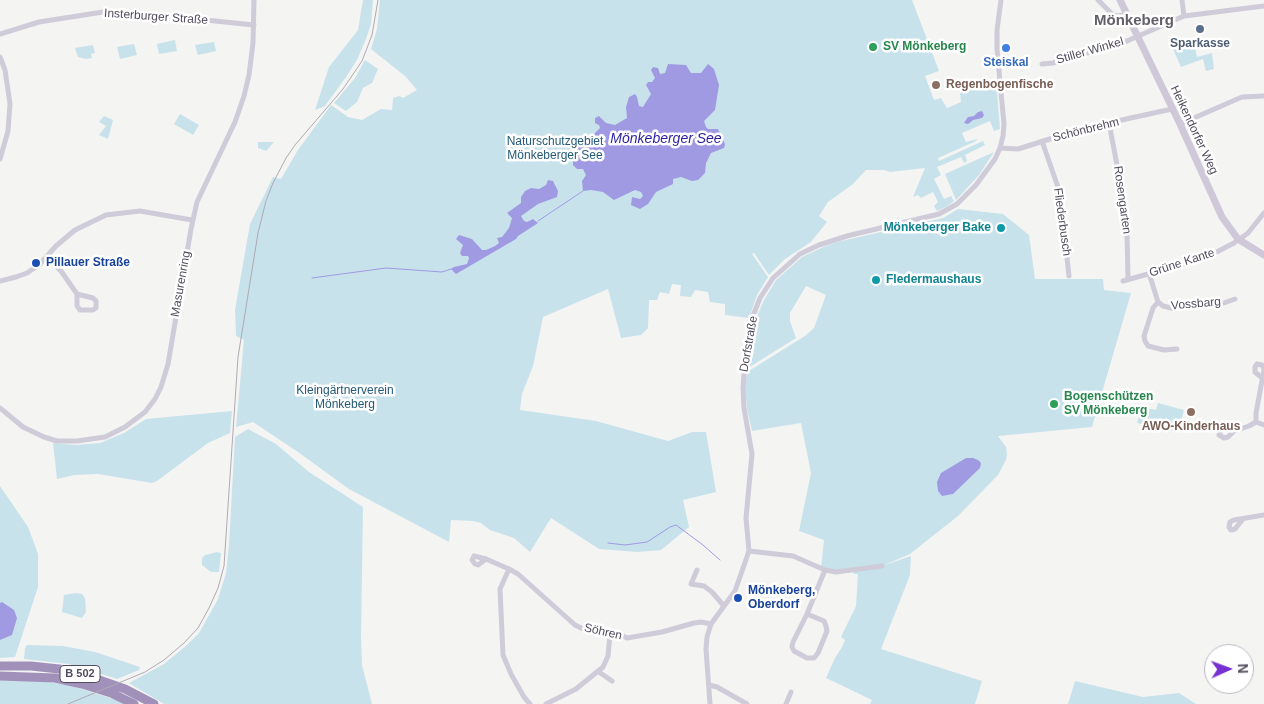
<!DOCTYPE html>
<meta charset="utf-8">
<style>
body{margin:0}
#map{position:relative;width:1264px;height:704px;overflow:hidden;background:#f4f4f3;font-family:Arial,sans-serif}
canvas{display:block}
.north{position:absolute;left:1204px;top:644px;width:50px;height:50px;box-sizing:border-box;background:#fff;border:1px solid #bab7bf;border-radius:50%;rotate:88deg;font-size:14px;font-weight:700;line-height:20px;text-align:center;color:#524c5e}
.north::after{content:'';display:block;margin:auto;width:18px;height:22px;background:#7631d0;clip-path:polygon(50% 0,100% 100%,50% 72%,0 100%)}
</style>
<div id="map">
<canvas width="1264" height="704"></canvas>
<div class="north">N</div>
</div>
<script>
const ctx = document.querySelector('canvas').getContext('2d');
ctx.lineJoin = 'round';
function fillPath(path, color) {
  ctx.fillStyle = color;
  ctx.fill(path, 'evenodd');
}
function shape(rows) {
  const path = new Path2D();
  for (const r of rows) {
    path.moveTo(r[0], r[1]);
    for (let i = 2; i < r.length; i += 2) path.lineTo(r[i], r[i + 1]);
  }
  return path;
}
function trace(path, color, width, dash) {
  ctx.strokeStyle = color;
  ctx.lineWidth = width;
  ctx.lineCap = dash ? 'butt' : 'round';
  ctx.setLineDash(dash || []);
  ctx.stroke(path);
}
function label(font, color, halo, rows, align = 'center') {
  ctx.font = font + ' Arial,sans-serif';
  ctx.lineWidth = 5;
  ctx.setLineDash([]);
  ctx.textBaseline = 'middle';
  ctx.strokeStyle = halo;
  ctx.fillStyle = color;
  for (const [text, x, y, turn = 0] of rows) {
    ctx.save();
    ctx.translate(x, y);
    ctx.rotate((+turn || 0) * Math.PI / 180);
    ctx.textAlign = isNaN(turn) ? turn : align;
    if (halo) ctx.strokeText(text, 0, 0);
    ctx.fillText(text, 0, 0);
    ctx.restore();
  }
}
fillPath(shape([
 [363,0,373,0,371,24,366,39,357,60,346,77,325,106,315,110,329,67,358,30],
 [380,0,912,0,939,71,925,76,934,100,941,98,947,108,961,102,960,93,996,79,1000,129,994,131,990,121,962,133,966,142,978,139,974,142,938,158,939,161,983,141,985,145,965,155,967,161,964,163,961,157,937,167,941,175,934,179,944,199,951,196,954,201,946,207,937,211,934,206,938,202,933,192,921,198,918,195,913,197,925,168,890,172,884,170,866,170,853,184,828,202,819,216,827,222,811,242,785,259,769,275,754,253,752,254,768,277,757,295,749,318,725,315,725,304,710,302,708,292,695,290,691,297,680,296,681,285,672,284,669,294,660,292,657,300,649,300,648,328,641,335,621,338,608,289,543,317,533,366,522,394,520,410,596,421,668,441,692,432,706,432,716,492,683,500,689,527,661,550,638,552,599,549,551,518,530,552,514,538,490,530,481,523,473,521,451,520,449,542,349,489,298,452,253,422,236,427,244,340,236,336,235,310,250,224,273,177,281,179,298,150,331,105,348,117,362,120,381,109,392,110,393,98,399,96,403,98,417,90,405,76,371,49,377,29],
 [1177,37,1179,43,1193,38,1197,57,1212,53,1214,69,1206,71,1203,59,1181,67,1169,40],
 [175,40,177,51,159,54,157,44],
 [214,42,216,51,198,55,195,45],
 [134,44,137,55,120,59,117,47],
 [93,45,95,53,91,54,92,58,86,59,78,57,75,48],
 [365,60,378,69,372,83,363,88,357,102,346,111,334,103,355,78],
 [180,114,199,125,193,135,174,124],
 [104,116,113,120,108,139,99,135,106,126,99,122],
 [258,142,274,142,266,151,258,148],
 [994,152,979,175,956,200,945,174],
 [958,209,1003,214,1029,235,1035,279,1103,279,1104,290,1131,293,1092,427,998,436,1006,447,1007,454,1006,460,998,475,958,516,920,546,910,554,882,566,911,556,910,575,881,649,982,681,975,704,870,704,872,700,826,678,835,658,842,647,845,640,841,637,856,606,858,574,854,574,853,570,836,572,821,568,824,540,799,531,811,473,801,423,752,431,747,409,745,388,747,372,805,336,814,328,826,295,806,286,790,313,790,321,796,338,748,368,750,346,754,323,764,300,776,280,802,257,821,248,837,242,943,218],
 [1158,403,1184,410,1178,432,1137,423,1141,407,1156,410],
 [232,411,230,433,208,443,157,481,152,483,98,474,74,475,57,479,53,443,76,445,100,443,124,433,146,419],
 [248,429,276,444,309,472,363,507,361,637,362,665,372,704,164,704,129,683,164,664,187,645,199,633,218,599,226,573,229,545,235,437],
 [0,486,28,527,38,554,38,587,15,657,0,658],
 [217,552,221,553,219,572,211,572,202,565,202,558,205,555],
 [76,593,82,594,85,598,86,612,82,618,62,612,64,595],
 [27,645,63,646,95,652,140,667,139,670,117,679,69,664,24,659,25,648],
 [31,679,72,686,117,700,124,704,0,704,0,680],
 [1075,681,1143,697,1179,693,1196,704,1068,704]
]), '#c8e2eb');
fillPath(shape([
 [668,64,686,65,691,73,701,73,708,64,714,69,719,85,715,110,704,121,706,127,708,129,718,129,725,144,724,148,711,153,706,163,705,173,698,180,692,181,681,177,673,179,673,184,656,192,648,204,640,209,631,205,632,197,640,199,643,196,641,192,635,190,614,200,603,192,591,190,583,191,582,181,586,175,583,169,577,169,573,165,573,138,591,137,600,128,599,125,595,123,595,118,599,116,606,123,615,125,627,118,626,107,629,97,635,94,637,97,639,106,643,107,651,94,646,85,648,82,652,82,655,78,651,70,653,67,658,68,660,74,665,73],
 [982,111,984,115,982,118,973,120,968,124,964,123,968,117,974,116,978,112],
 [548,180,553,181,558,191,557,197,538,204,521,216,524,221,527,222,533,219,538,223,518,236,516,239,456,274,451,269,454,267,467,264,469,258,468,256,462,256,460,253,463,245,456,239,459,235,472,239,482,250,486,250,495,246,499,243,497,238,502,237,509,228,512,218,507,213,521,203,521,197,525,191,531,188,539,189,546,185],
 [966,458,973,458,978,460,981,463,980,468,953,494,942,496,938,491,937,482,941,473],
 [2,602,14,610,17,618,12,635,0,640,0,603]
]), '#a09ae3');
trace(shape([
 [538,221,583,191],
 [312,278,386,268,442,272,451,269],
 [608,543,625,545,647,542,670,527,676,525,703,545,720,560]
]), '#a09ae3', 1);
trace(shape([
 [1098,0,1112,14,1118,16,1127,14],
 [1182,0,1184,16],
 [0,34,39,22,103,12,137,13,254,25],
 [0,57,5,70,10,104,8,131,0,159],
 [1042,64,1053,63,1127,41,1184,16,1264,6],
 [1109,123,1125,207,1127,235,1128,278],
 [1180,124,1242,97,1264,96],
 [1042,141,1060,193,1069,276],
 [1000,148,1018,149,1085,128,1172,109],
 [47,257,61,271,77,294,93,298,96,301,96,308,93,310,80,310,77,306,77,294],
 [1149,273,1158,302,1163,306,1171,308,1221,304,1235,299],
 [0,281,16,277,27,273,39,265,56,246,75,230,106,215,140,211,192,220],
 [1123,281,1205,258,1234,243,1248,233,1264,213],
 [1158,302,1153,308,1144,336,1145,341,1148,346,1164,350,1177,349],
 [1264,370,1256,413,1256,422,1264,425],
 [1262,378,1255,372,1255,367,1257,364,1262,365,1264,368],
 [0,408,23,427,44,437,57,441,77,441,105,437,125,427,145,412,155,399,161,387,168,364,191,229,197,202,235,122,244,96,249,75,253,43,254,0],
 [1234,431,1228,437,1224,438,1219,435,1221,430,1226,429,1234,431,1249,426,1256,422],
 [1243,519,1235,529,1231,530,1229,527,1230,522,1234,520,1264,515],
 [749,551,793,556,825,570,836,572,882,566],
 [486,559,478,565,475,564,472,560,474,556,486,559,509,569,518,574,575,625,587,631,619,634,627,638,662,632,694,623,701,622,711,624],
 [509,569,500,589,503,655,511,674,524,697,530,704],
 [697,570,691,584,704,586,712,592,724,606],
 [807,614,824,621,826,626,827,631,818,653,814,658,807,658,794,651,792,647,793,642,807,614,825,570],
 [599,672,612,681],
 [709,685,717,687,747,704],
 [546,704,576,689,603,667,608,656,610,634],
 [710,704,706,649,707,637,711,624,735,591,749,551,746,518,752,454,744,408,743,388,746,347,751,321,760,298,773,278,800,254,819,245,847,236,939,214,957,204,976,185,995,159,1000,148,1003,136,1004,124,997,49,997,30,1001,0],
 [786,704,791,692]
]), '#cfcbd8', 5);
trace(shape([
 [1120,0,1180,124,1222,217,1238,239,1264,255]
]), '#cec8d8', 7);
trace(shape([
 [0,666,31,666,59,669,85,675,125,689,154,704],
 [0,676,55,678,82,684,111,693,134,704]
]), '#a191ba', 9);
trace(shape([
 [68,704,145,672,164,660,184,643,198,628,209,608,218,588,224,566,238,357,258,233,266,201,273,183,286,158,295,145,343,89,362,61,372,35,378,0]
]), '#aeaab3', 1);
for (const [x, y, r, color] of [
 [1200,29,5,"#5c6f8a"],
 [873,47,5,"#2e9e5b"],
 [1006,48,5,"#3f7fe0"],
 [936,85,5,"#8d6e63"],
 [1001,228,5,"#0f9aa8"],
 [36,263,5,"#1a4fb4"],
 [876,280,5,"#0f9aa8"],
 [1054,404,5,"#2e9e5b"],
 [1191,412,5,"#8d6e63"],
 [738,598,5,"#1a4fb4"]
]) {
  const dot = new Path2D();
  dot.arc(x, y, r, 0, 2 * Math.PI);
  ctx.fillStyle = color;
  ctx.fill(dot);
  trace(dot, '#fff', 2);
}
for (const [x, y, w] of [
 [80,674,40]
]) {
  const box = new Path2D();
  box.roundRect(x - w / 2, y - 8.5, w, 17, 4);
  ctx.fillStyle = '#fff';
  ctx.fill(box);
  trace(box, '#524c5e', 1);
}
label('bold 11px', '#524c5e', null, [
 ["B 502",80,674]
]);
label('12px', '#524c5e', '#fff', [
 ["Insterburger Straße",156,17,4],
 ["Stiller Winkel",1090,51,-16],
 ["Schönbrehm",1086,130,-14],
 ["Heikendorfer Weg",1194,130,65],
 ["Rosengarten",1122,200,82],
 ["Fliederbusch",1062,222,82],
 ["Grüne Kante",1182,263,-18],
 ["Masurenring",181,284,-80],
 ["Vossbarg",1196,304,-5],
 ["Dorfstraße",749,344,-80],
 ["Söhren",603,632,13]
]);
label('bold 12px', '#4e5e75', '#fff', [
 ["Sparkasse",1200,44]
]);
label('bold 12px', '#27864d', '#fff', [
 ["SV Mönkeberg",883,47],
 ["Bogenschützen",1064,397],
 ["SV Mönkeberg",1064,411]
], 'left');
label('bold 12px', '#366cbe', '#fff', [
 ["Steiskal",1006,63]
]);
label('bold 12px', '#785e54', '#fff', [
 ["Regenbogenfische",946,85],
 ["AWO-Kinderhaus",1191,427,"center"]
], 'left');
label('12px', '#245978', '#fff', [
 ["Naturschutzgebiet",555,142],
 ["Mönkeberger See",555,156],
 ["Kleingärtnerverein",345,391],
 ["Mönkeberg",345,405]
]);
label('bold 12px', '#0d838f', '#fff', [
 ["Mönkeberger Bake",991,228],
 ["Fledermaushaus",886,280,"left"]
], 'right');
label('bold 12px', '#164399', '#fff', [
 ["Pillauer Straße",46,263],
 ["Mönkeberg,",748,591],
 ["Oberdorf",748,605]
], 'left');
label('italic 14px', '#291e9f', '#fff', [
 ["Mönkeberger See",666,139]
]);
label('bold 15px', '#626066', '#fff', [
 ["Mönkeberg",1134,21]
]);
</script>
